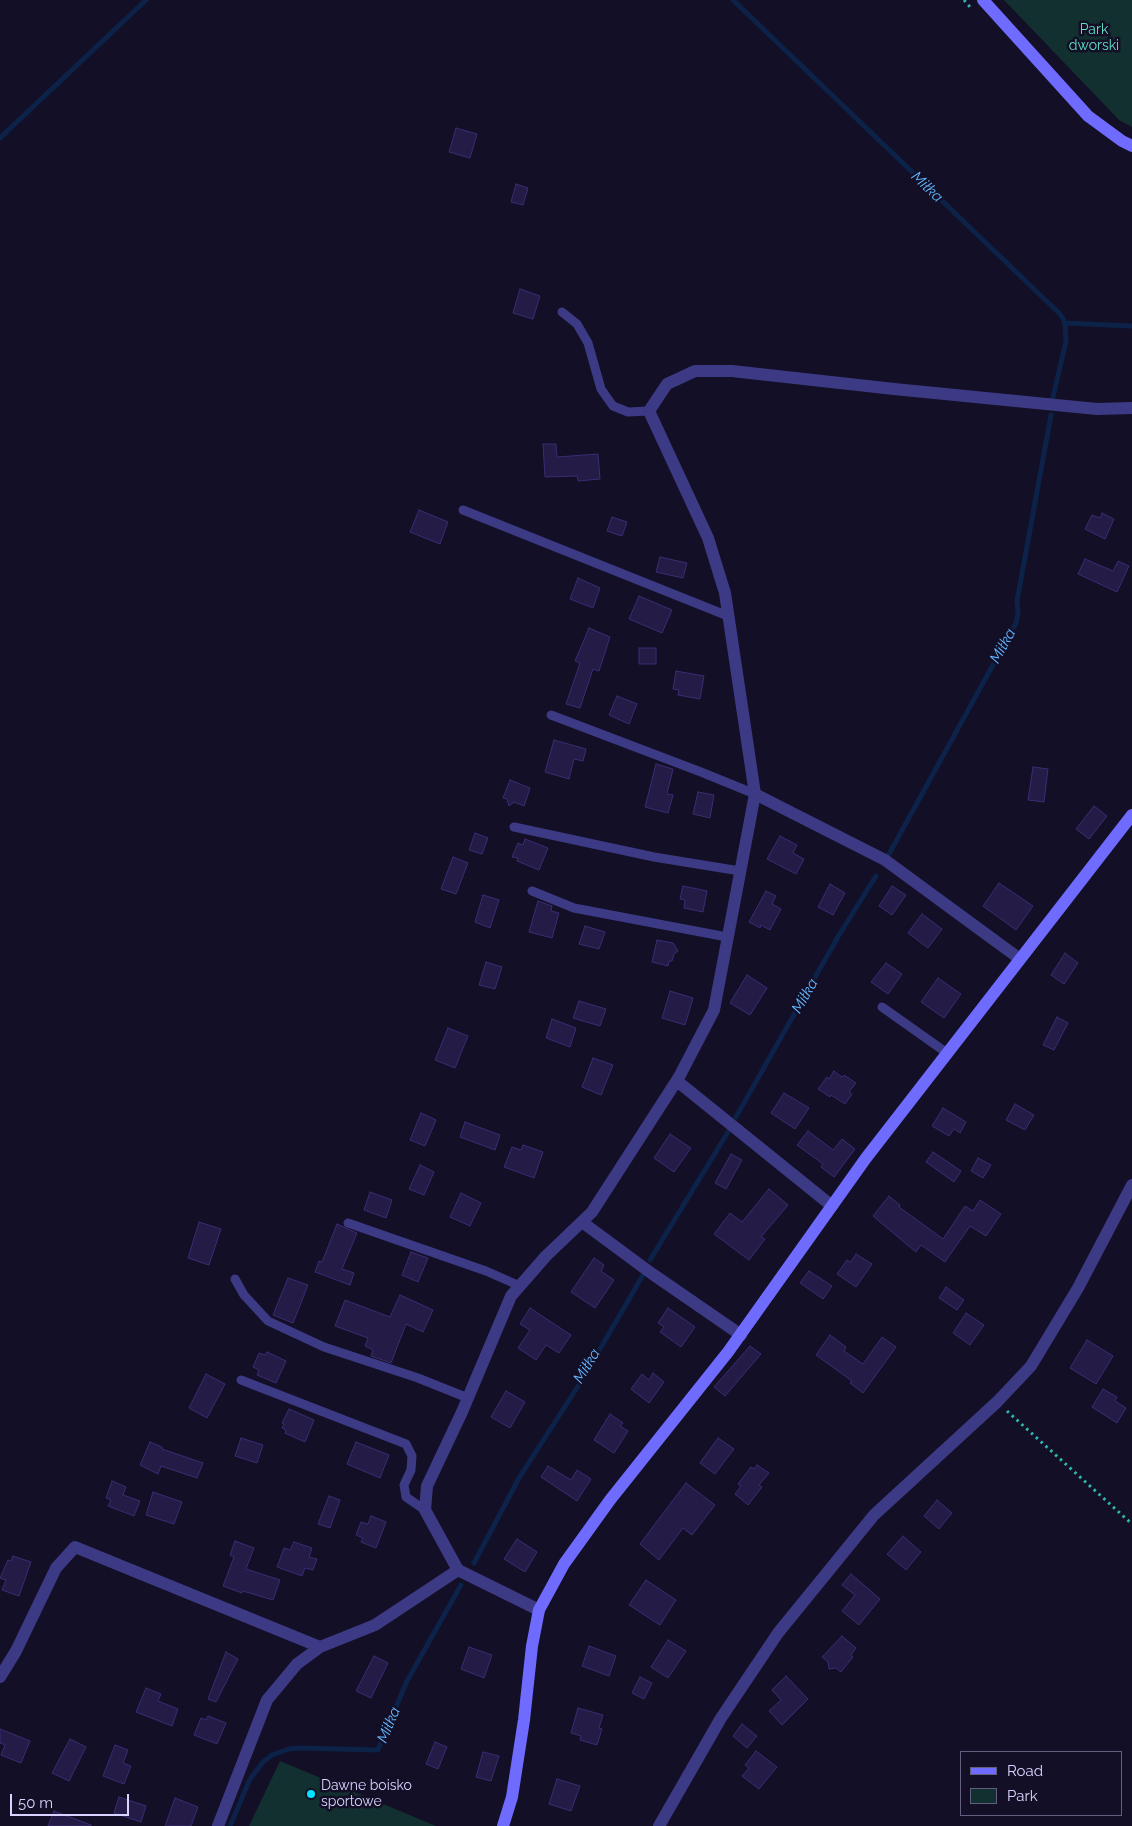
<!DOCTYPE html>
<meta charset="utf-8">
<style>
body{margin:0}
#map{position:relative;width:1132px;height:1826px;overflow:hidden;background:#130f26;font-family:Raleway,sans-serif}
canvas{display:block}
.legend{position:absolute;left:960px;top:1751px;width:162px;height:65px;box-sizing:border-box;background:#130f26;border:1px solid #625e7d;margin:0;padding:6px 9px;list-style:none;font-size:15px;color:#d9d4ff}
.legend li{display:flex;align-items:center;gap:10px;height:25px}
.legend b{width:25px;border:1px solid #625e7d}
.scale{position:absolute;left:10px;top:1794px;width:119px;height:22px;box-sizing:border-box;border:2px solid #d9d4ff;border-top:0;padding-left:6px;font-size:15px;line-height:18px;white-space:nowrap;color:#d9d4ff;-webkit-text-stroke:4px #130f26;paint-order:stroke}
</style>
<div id="map">
<canvas width="1132" height="1826"></canvas>
<ul class="legend">
<li><b style="height:6px;background:#6f6bff"></b>Road</li>
<li><b style="height:14px;background:#12302f"></b>Park</li>
</ul>
<div class="scale">50 m</div>
</div>
<script>
const ctx = document.querySelector('canvas').getContext('2d');
ctx.lineJoin = 'round';
function fillPath(path, color) {
  ctx.fillStyle = color;
  ctx.fill(path, 'evenodd');
}
function shape(rows) {
  const path = new Path2D();
  for (const r of rows) {
    path.moveTo(r[0], r[1]);
    for (let i = 2; i < r.length; i += 2) path.lineTo(r[i], r[i + 1]);
  }
  return path;
}
function trace(path, color, width, dash) {
  ctx.strokeStyle = color;
  ctx.lineWidth = width;
  ctx.lineCap = dash ? 'butt' : 'round';
  ctx.setLineDash(dash || []);
  ctx.stroke(path);
}
function label(font, color, halo, rows, align = 'center') {
  ctx.font = font + ' Raleway,sans-serif';
  ctx.lineWidth = 5;
  ctx.setLineDash([]);
  ctx.textBaseline = 'middle';
  ctx.strokeStyle = halo;
  ctx.fillStyle = color;
  for (const [text, x, y, turn = 0] of rows) {
    ctx.save();
    ctx.translate(x, y);
    ctx.rotate((+turn || 0) * Math.PI / 180);
    ctx.textAlign = isNaN(turn) ? turn : align;
    if (halo) ctx.strokeText(text, 0, 0);
    ctx.fillText(text, 0, 0);
    ctx.restore();
  }
}
fillPath(shape([
 [1004,0,1132,0,1132,127,1119,120],
 [280,1761,436,1826,249,1826]
]), '#12302f');
trace(shape([
 [733,0,1061,315,1065,323,1066,341,1053,397],
 [0,138,146,0],
 [1065,323,1132,326],
 [889,854,1016,623,1018,612,1017,601,1051,415],
 [736,1117,839,935,876,876],
 [650,1260,728,1132],
 [474,1563,519,1478,582,1380,643,1275],
 [230,1826,250,1779,263,1762,272,1755,289,1749,299,1748,378,1750,407,1681,461,1585]
]), '#0c2248', 5);
const building = shape([
 [456,128,477,134,470,158,449,152,456,128],
 [516,184,528,188,523,205,511,202,516,184],
 [520,289,540,296,533,319,513,313,520,289],
 [543,444,556,444,557,457,598,454,600,479,578,481,577,476,545,477,543,444],
 [419,510,448,522,440,544,410,532,419,510],
 [1102,513,1114,519,1105,539,1085,529,1092,515,1100,518,1102,513],
 [612,517,627,522,622,536,607,531,612,517],
 [660,557,687,563,683,578,656,572,660,557],
 [1085,559,1113,571,1118,561,1129,566,1117,592,1078,574,1085,559],
 [578,578,600,588,593,608,570,599,578,578],
 [639,596,672,610,662,633,629,619,639,596],
 [589,628,610,637,599,671,593,669,580,708,566,704,580,663,575,661,589,628],
 [639,648,656,648,656,664,639,664,639,648],
 [676,671,704,676,700,699,678,695,679,690,673,689,676,671],
 [617,696,637,704,629,724,609,715,617,696],
 [554,740,586,749,583,761,574,759,569,779,545,772,554,740],
 [656,764,673,769,667,794,673,795,668,813,645,807,656,764],
 [1033,767,1048,769,1044,802,1028,800,1033,767],
 [510,780,530,788,524,806,514,802,509,806,507,799,503,798,510,780],
 [698,792,714,795,710,818,693,814,698,792],
 [1094,806,1107,816,1089,839,1076,829,1094,806],
 [475,833,488,838,482,854,469,850,475,833],
 [780,836,797,845,793,853,804,859,796,874,767,859,780,836],
 [525,839,548,848,539,870,517,861,518,858,512,857,518,843,523,845,525,839],
 [453,857,468,863,456,894,441,889,453,857],
 [999,883,1033,906,1016,930,983,906,999,883],
 [830,884,845,893,833,915,818,907,830,884],
 [683,886,707,891,703,912,684,908,685,900,680,899,683,886],
 [892,886,906,895,892,915,879,906,892,886],
 [766,891,776,896,772,904,781,909,770,930,761,925,760,928,749,922,766,891],
 [483,895,499,900,490,928,475,922,483,895],
 [538,901,552,906,551,911,559,913,552,938,529,932,538,901],
 [922,914,942,929,928,948,908,933,922,914],
 [585,926,605,932,599,949,579,944,585,926],
 [657,940,673,943,678,951,674,954,672,961,669,961,668,966,652,962,657,940],
 [1065,953,1078,963,1064,984,1051,975,1065,953],
 [486,962,502,967,495,989,479,985,486,962],
 [886,963,902,974,888,994,871,982,886,963],
 [747,975,767,988,750,1015,730,1003,747,975],
 [938,978,961,994,944,1018,921,1002,938,978],
 [670,991,693,998,685,1025,662,1018,670,991],
 [579,1001,606,1009,600,1026,573,1018,579,1001],
 [1057,1017,1068,1023,1054,1050,1043,1045,1057,1017],
 [552,1019,576,1028,570,1047,546,1038,552,1019],
 [448,1028,468,1036,455,1068,435,1060,448,1028],
 [593,1058,613,1065,601,1095,582,1087,593,1058],
 [834,1071,842,1077,844,1075,856,1083,849,1092,852,1094,845,1104,831,1095,830,1097,818,1089,827,1077,829,1079,834,1071],
 [784,1093,809,1108,795,1129,771,1113,784,1093],
 [1015,1104,1034,1115,1025,1130,1006,1120,1015,1104],
 [943,1108,966,1122,960,1133,954,1129,949,1136,932,1126,943,1108],
 [421,1113,436,1120,425,1146,410,1140,421,1113],
 [465,1122,500,1135,495,1150,460,1137,465,1122],
 [808,1131,833,1150,842,1139,855,1149,834,1177,821,1167,823,1164,797,1145,808,1131],
 [670,1134,691,1148,674,1172,654,1158,670,1134],
 [523,1145,543,1152,534,1178,504,1167,512,1147,521,1150,523,1145],
 [933,1152,961,1171,954,1182,926,1162,933,1152],
 [731,1154,742,1160,726,1189,715,1183,731,1154],
 [978,1158,991,1165,983,1178,971,1171,978,1158],
 [420,1165,434,1172,424,1195,409,1189,420,1165],
 [769,1189,788,1205,761,1237,765,1239,749,1260,714,1234,730,1213,742,1222,769,1189],
 [370,1192,392,1200,386,1218,364,1210,370,1192],
 [461,1193,481,1203,470,1226,450,1217,461,1193],
 [889,1196,900,1205,899,1207,943,1239,965,1206,973,1211,980,1200,1001,1214,986,1236,970,1226,945,1262,921,1245,916,1252,873,1216,889,1196],
 [199,1222,221,1229,209,1265,188,1258,199,1222],
 [337,1224,357,1233,342,1269,354,1273,350,1285,315,1272,319,1261,322,1262,337,1224],
 [411,1252,428,1258,418,1282,402,1275,411,1252],
 [856,1254,872,1264,856,1287,837,1274,847,1260,851,1262,856,1254],
 [594,1258,604,1265,601,1271,614,1280,595,1308,571,1292,594,1258],
 [809,1271,832,1286,823,1299,800,1283,809,1271],
 [288,1278,308,1285,293,1323,273,1315,288,1278],
 [946,1287,964,1300,957,1310,939,1298,946,1287],
 [400,1295,433,1310,423,1332,406,1324,391,1363,371,1356,373,1350,365,1346,368,1338,335,1326,345,1300,390,1317,400,1295],
 [530,1308,571,1335,559,1353,546,1345,536,1360,518,1348,530,1330,520,1324,530,1308],
 [668,1308,695,1327,681,1347,660,1332,664,1327,658,1323,668,1308],
 [966,1313,984,1325,970,1345,953,1333,966,1313],
 [830,1335,846,1347,844,1351,863,1364,882,1337,896,1347,863,1393,850,1383,852,1381,816,1355,830,1335],
 [1087,1340,1113,1356,1096,1384,1070,1368,1087,1340],
 [750,1346,761,1354,725,1396,714,1387,750,1346],
 [267,1352,286,1361,276,1383,257,1375,259,1370,253,1367,259,1353,265,1355,267,1352],
 [653,1373,664,1382,649,1403,631,1389,642,1374,649,1380,653,1373],
 [206,1374,225,1384,207,1418,189,1408,206,1374],
 [1103,1389,1117,1397,1115,1401,1126,1408,1117,1423,1092,1407,1103,1389],
 [506,1391,525,1402,510,1428,491,1417,506,1391],
 [289,1409,314,1420,305,1442,285,1433,286,1430,282,1428,284,1424,282,1423,289,1409],
 [610,1414,623,1423,620,1426,628,1431,614,1453,594,1440,610,1414],
 [241,1438,263,1445,257,1463,235,1456,241,1438],
 [718,1438,734,1449,715,1474,700,1463,718,1438],
 [150,1442,162,1447,162,1449,203,1463,197,1478,161,1466,158,1474,140,1465,150,1442],
 [356,1442,389,1455,380,1478,347,1464,356,1442],
 [757,1465,769,1473,759,1485,762,1487,748,1505,735,1494,741,1486,738,1484,751,1467,754,1469,757,1465],
 [548,1466,571,1480,577,1470,591,1479,577,1501,541,1477,548,1466],
 [112,1481,126,1487,123,1495,140,1501,134,1516,108,1506,111,1500,106,1498,112,1481],
 [686,1483,715,1505,692,1535,683,1528,659,1560,640,1544,686,1483],
 [153,1492,182,1502,174,1524,146,1515,153,1492],
 [329,1496,340,1500,330,1528,318,1524,329,1496],
 [937,1500,952,1513,939,1529,924,1516,937,1500],
 [371,1516,386,1522,376,1548,361,1542,363,1538,356,1535,361,1522,368,1524,371,1516],
 [903,1536,921,1552,906,1570,887,1554,903,1536],
 [517,1539,537,1552,525,1572,504,1559,517,1539],
 [235,1541,254,1548,246,1569,280,1580,273,1600,243,1591,242,1593,223,1586,234,1557,230,1555,235,1541],
 [294,1542,312,1548,309,1557,317,1559,313,1570,305,1568,302,1576,277,1567,284,1548,290,1550,294,1542],
 [13,1556,31,1562,19,1596,2,1590,6,1580,0,1578,8,1560,11,1561,13,1556],
 [851,1574,880,1599,859,1625,842,1611,855,1595,842,1585,851,1574],
 [646,1580,676,1600,660,1625,629,1605,646,1580],
 [842,1636,856,1648,851,1655,853,1657,841,1672,836,1668,829,1669,828,1662,822,1657,842,1636],
 [668,1640,686,1651,668,1678,651,1667,668,1640],
 [589,1646,616,1656,609,1676,582,1666,589,1646],
 [469,1647,492,1655,484,1678,461,1669,469,1647],
 [226,1652,238,1659,216,1702,208,1699,226,1652],
 [374,1656,388,1663,371,1698,356,1691,374,1656],
 [786,1676,808,1699,782,1725,769,1711,781,1700,772,1690,786,1676],
 [640,1677,652,1683,644,1699,632,1693,640,1677],
 [146,1688,161,1694,158,1701,178,1709,172,1726,136,1712,146,1688],
 [578,1708,603,1715,599,1728,602,1729,597,1745,580,1740,581,1736,571,1733,578,1708],
 [208,1716,226,1723,217,1744,194,1735,201,1718,206,1720,208,1716],
 [742,1724,757,1736,747,1748,733,1736,742,1724],
 [0,1729,30,1741,21,1763,1,1755,5,1745,0,1743,0,1729],
 [70,1739,86,1747,69,1781,52,1773,70,1739],
 [435,1742,447,1747,438,1769,426,1764,435,1742],
 [115,1745,128,1750,123,1763,131,1766,124,1784,103,1776,115,1745],
 [756,1751,777,1767,759,1789,742,1776,749,1768,745,1765,756,1751],
 [483,1752,499,1756,491,1781,476,1777,483,1752],
 [557,1779,580,1786,571,1811,549,1804,557,1779],
 [119,1797,146,1806,141,1822,114,1813,119,1797],
 [175,1798,198,1807,191,1826,165,1826,175,1798],
 [54,1811,91,1825,91,1826,48,1826,54,1811]
]);
fillPath(building, '#241b47');
trace(building, '#3b2d73', 1);
trace(shape([
 [964,0,970,7],
 [1007,1411,1132,1524]
]), '#2fb8b0', 3, [2.5, 4]);
trace(shape([
 [562,312,577,324,588,343,601,389,613,406,628,412,649,411],
 [463,510,728,616],
 [551,715,701,772,755,794],
 [514,827,654,857,740,871],
 [532,891,574,908,727,937],
 [882,1007,947,1053],
 [348,1223,486,1271,520,1286],
 [235,1279,244,1295,268,1321,324,1347,418,1378,468,1398],
 [241,1380,406,1444,412,1456,411,1470,404,1485,406,1497,425,1510]
]), '#3d3a85', 9);
trace(shape([
 [1020,959,885,860,755,794,725,593,708,538,649,411,667,384,695,371,732,371,894,389,1097,409,1132,408],
 [677,1081,832,1206],
 [582,1222,651,1273,741,1335],
 [539,1610,458,1570,425,1510,427,1486,462,1412,511,1296,546,1256,592,1212,679,1077,714,1010,755,794],
 [0,1677,16,1651,56,1568,75,1547,320,1647,375,1625,458,1570],
 [218,1826,267,1700,297,1664,320,1647],
 [659,1826,721,1718,778,1633,874,1515,997,1402,1031,1366,1078,1288,1132,1185]
]), '#3d3a85', 12);
trace(shape([
 [983,0,1088,116,1122,141,1132,146],
 [503,1826,512,1797,524,1720,532,1646,539,1610,564,1564,610,1500,728,1352,866,1158,1132,815]
]), '#6f6bff', 12);
for (const [x, y, r, color] of [
 [311,1794,5,"#00e5ff"]
]) {
  const dot = new Path2D();
  dot.arc(x, y, r, 0, 2 * Math.PI);
  ctx.fillStyle = color;
  ctx.fill(dot);
  trace(dot, '#130f26', 2);
}
label('14px', '#5fe0c0', '#130f26', [
 ["Park",1094,30],
 ["dworski",1094,46]
]);
label('14px', '#d9d4ff', '#130f26', [
 ["Dawne boisko",321,1786],
 ["sportowe",321,1802]
], 'left');
label('italic 15px', '#62b6ff', '#130f26', [
 ["Miłka",927,187,44],
 ["Miłka",1003,646,-61],
 ["Miłka",805,996,-60],
 ["Miłka",587,1366,-59],
 ["Miłka",389,1725,-67]
]);
</script>
